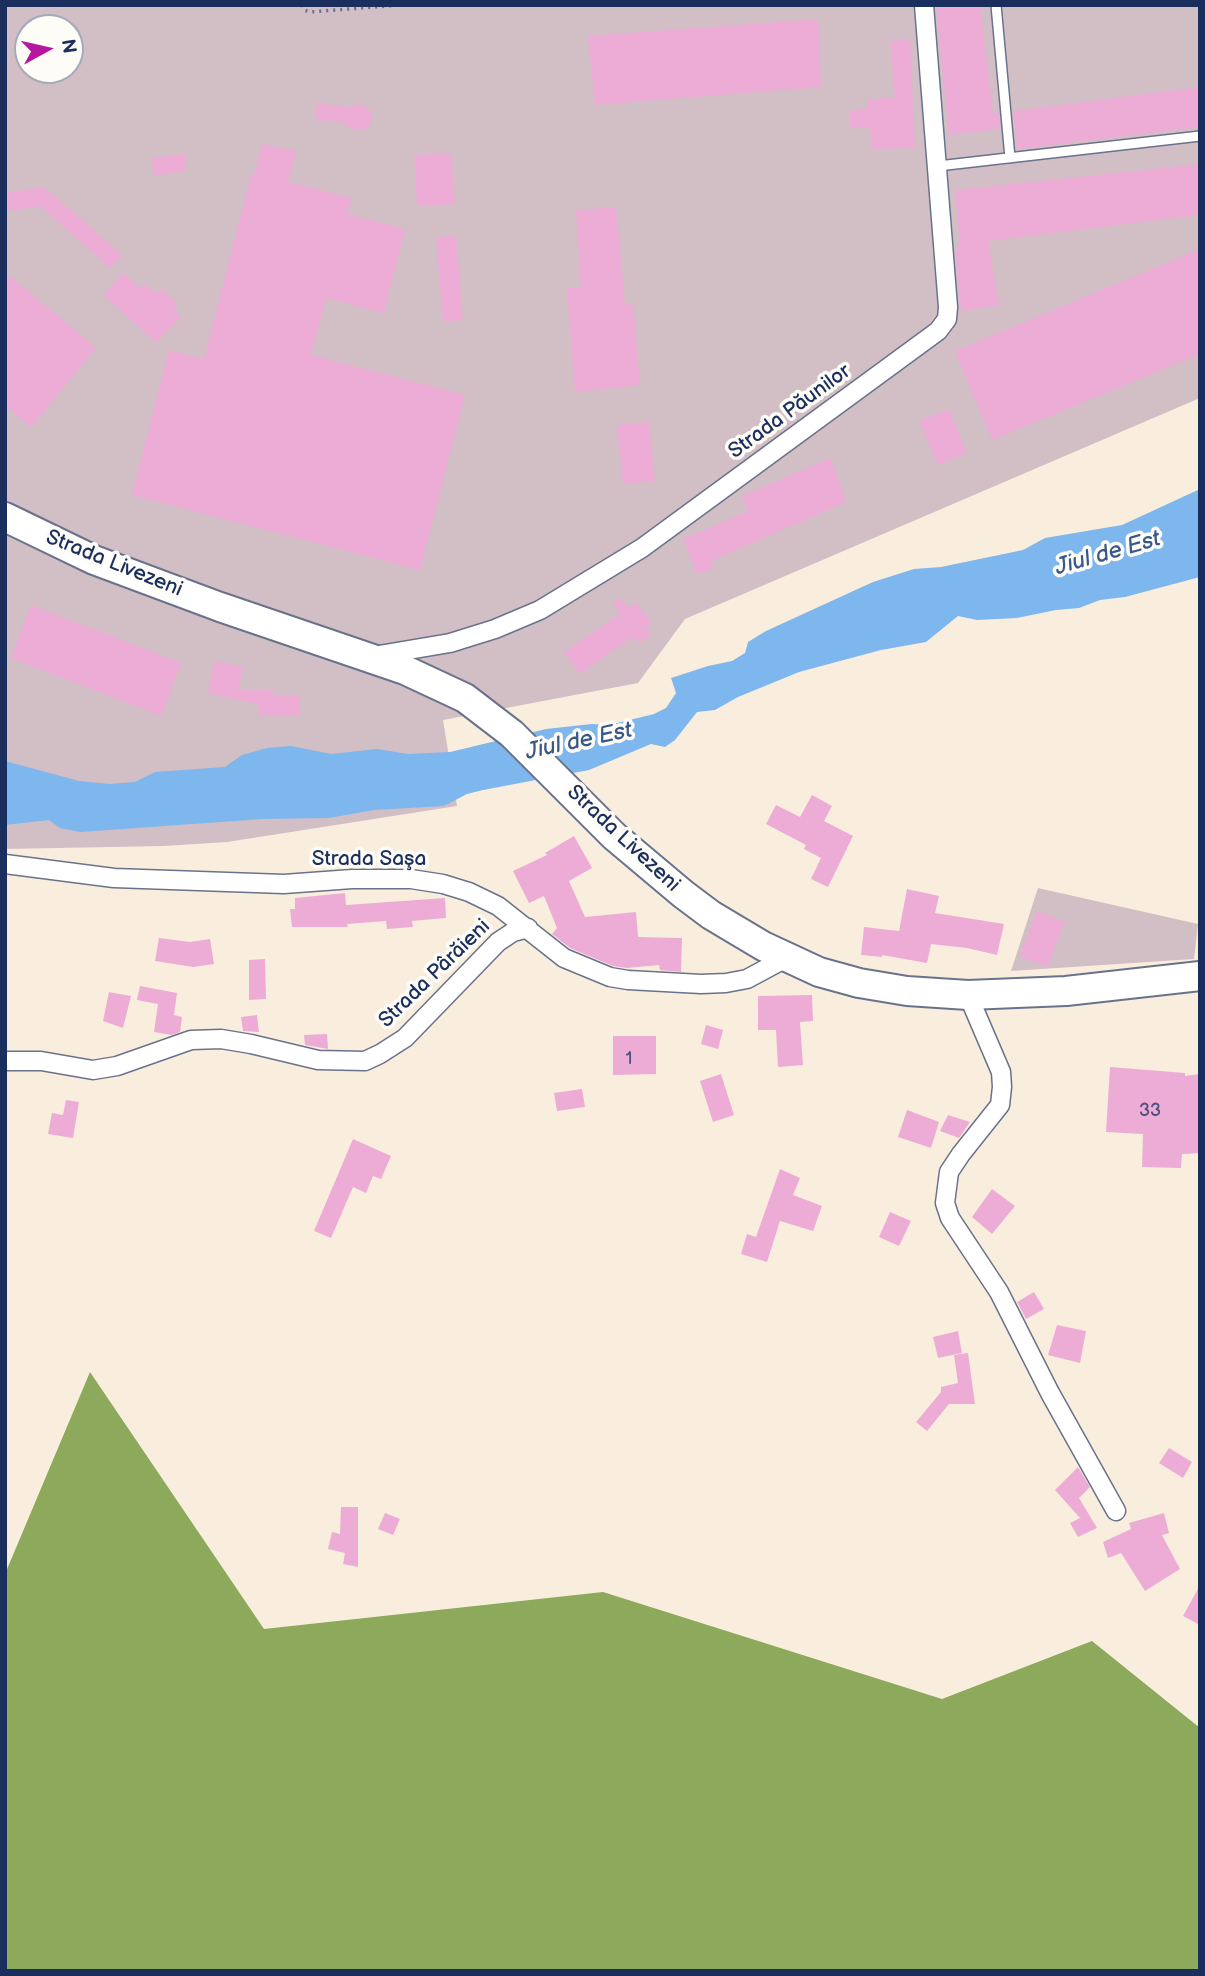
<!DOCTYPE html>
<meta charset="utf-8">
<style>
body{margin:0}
#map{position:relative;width:1205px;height:1976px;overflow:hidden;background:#f9eede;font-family:"Balsamiq Sans",sans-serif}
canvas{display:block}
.frame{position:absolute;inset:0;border:7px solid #1b2f5e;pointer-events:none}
.north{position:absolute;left:14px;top:14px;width:70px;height:70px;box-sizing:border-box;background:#fdfcf7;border:2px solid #a3aaba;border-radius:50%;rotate:82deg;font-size:19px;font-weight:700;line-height:28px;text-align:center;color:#1b2f5e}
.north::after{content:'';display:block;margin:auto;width:24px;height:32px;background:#b5179e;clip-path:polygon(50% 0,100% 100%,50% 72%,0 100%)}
</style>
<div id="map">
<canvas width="1205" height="1976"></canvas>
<div class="frame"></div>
<div class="north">N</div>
</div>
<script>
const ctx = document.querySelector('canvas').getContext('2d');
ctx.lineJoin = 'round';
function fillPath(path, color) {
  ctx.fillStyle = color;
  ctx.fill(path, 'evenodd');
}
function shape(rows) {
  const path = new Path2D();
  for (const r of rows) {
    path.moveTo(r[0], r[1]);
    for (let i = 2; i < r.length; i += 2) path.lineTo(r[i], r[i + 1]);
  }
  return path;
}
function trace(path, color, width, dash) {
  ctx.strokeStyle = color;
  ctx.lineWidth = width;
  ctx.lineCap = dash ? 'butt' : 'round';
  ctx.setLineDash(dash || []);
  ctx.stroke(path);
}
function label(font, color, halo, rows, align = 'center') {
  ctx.font = font + ' "Balsamiq Sans",sans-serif';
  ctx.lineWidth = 7;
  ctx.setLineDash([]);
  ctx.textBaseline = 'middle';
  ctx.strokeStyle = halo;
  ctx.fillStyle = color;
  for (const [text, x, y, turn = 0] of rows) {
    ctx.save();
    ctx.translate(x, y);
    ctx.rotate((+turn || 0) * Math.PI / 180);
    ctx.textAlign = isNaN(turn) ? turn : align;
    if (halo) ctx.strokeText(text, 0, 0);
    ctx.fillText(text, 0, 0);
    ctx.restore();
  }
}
fillPath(shape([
 [5,5,1200,5,1200,398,685,619,638,683,443,720,457,806,227,842,164,846,5,849],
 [28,28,70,28,70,70,28,70],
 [1038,888,1198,924,1194,959,1011,971]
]), '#d2bec5');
fillPath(shape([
 [90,1372,264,1629,603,1592,942,1699,1092,1641,1200,1728,1200,1971,5,1971,5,1574]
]), '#8ca95c');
fillPath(shape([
 [1200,489,1200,577,1125,597,1100,600,1079,608,1056,610,1017,618,977,620,958,616,926,642,881,650,799,672,738,697,715,710,697,712,675,740,665,747,651,744,589,770,483,790,467,794,444,806,374,810,329,818,262,819,80,832,60,828,49,820,5,825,5,761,79,781,110,784,135,782,155,772,225,767,242,755,267,748,291,746,331,754,377,749,408,754,450,752,546,729,592,724,609,725,654,714,666,708,676,693,671,678,708,666,732,661,745,653,748,642,766,631,873,582,914,569,941,567,1023,550,1045,538,1122,525]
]), '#7eb6ee');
fillPath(shape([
 [936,5,980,5,993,114,999,113,1000,129,949,135],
 [818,19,821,87,595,105,588,36],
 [910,39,915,147,872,150,870,127,850,128,850,111,868,108,868,100,895,97,890,41],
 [1200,87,1200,127,1018,149,1013,111],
 [317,103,347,107,361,104,371,111,372,121,367,129,356,130,347,127,346,123,315,120],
 [262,144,296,151,288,182,352,198,347,214,405,229,384,313,326,298,311,355,465,395,420,570,132,495,169,350,204,359,252,172,255,173],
 [451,153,455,204,417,206,414,155],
 [185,154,186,171,154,176,152,158],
 [1200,164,1200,215,988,241,999,305,961,311,955,247,960,246,955,190],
 [44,187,123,256,110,268,40,206,5,211,5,193],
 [616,207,625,305,633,304,640,385,575,392,567,288,581,287,576,210],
 [456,236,463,320,443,322,436,237],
 [1200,249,1200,354,992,440,955,351],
 [5,272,96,348,31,427,5,406],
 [123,273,140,288,144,283,156,294,161,289,178,304,173,309,181,316,156,343,104,295],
 [949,409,967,453,938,465,919,421],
 [649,422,655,481,623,484,617,425],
 [831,458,846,502,711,561,714,568,697,574,683,539,748,511,742,496],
 [620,598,629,608,636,603,652,623,646,628,652,635,639,643,634,636,580,674,564,652,620,614,613,603],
 [31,605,181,663,161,716,11,658],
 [214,661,243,667,238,690,274,690,274,695,300,695,300,716,259,716,258,704,208,693],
 [812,795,832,806,824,821,853,836,828,887,811,879,821,858,804,849,806,845,766,824,776,805,800,817],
 [574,836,592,868,569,881,585,917,636,912,638,937,682,938,681,972,660,970,659,965,627,968,613,966,570,948,552,934,557,928,544,896,529,903,513,871,547,855,545,853],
 [907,889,939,896,935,913,1004,924,997,955,967,948,931,944,927,963,882,955,882,957,861,955,864,927,899,931],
 [345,893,346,905,445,898,446,918,412,921,413,927,387,929,386,921,347,924,348,927,292,927,290,909,295,909,295,898],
 [1037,911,1065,922,1047,967,1020,956],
 [159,938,190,942,210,939,214,964,193,967,155,961],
 [265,959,266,999,249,1000,249,960],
 [140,986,177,993,174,1015,182,1017,180,1032,172,1035,154,1032,158,1004,137,1000],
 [109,992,131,996,123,1028,103,1021],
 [812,995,813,1021,800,1022,803,1065,778,1067,776,1030,758,1030,758,996],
 [257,1015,259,1032,243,1031,241,1017],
 [706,1025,723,1030,718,1049,701,1044],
 [327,1034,328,1049,305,1045,304,1035],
 [613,1036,656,1036,656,1074,613,1075],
 [1110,1067,1185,1073,1185,1076,1200,1074,1200,1153,1182,1154,1181,1168,1142,1167,1143,1134,1106,1132],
 [721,1074,734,1115,713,1122,700,1081],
 [582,1089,585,1107,557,1111,554,1093],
 [66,1100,79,1102,73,1138,48,1134,52,1113,63,1115],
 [907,1110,939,1122,931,1148,898,1137],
 [948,1115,970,1122,959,1138,940,1131],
 [353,1139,391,1156,381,1179,373,1176,366,1193,353,1187,331,1238,314,1231],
 [780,1169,800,1178,793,1195,822,1206,813,1231,780,1221,767,1262,741,1254,747,1234,756,1237],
 [992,1189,1015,1206,992,1234,972,1217],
 [890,1212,911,1221,899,1246,879,1237],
 [1034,1292,1044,1309,1026,1319,1017,1302],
 [1057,1325,1086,1331,1080,1363,1048,1355],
 [958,1331,962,1353,938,1358,933,1337],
 [968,1353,975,1404,949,1404,927,1431,916,1422,941,1392,941,1387,958,1383,954,1355],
 [1169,1448,1192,1462,1183,1478,1159,1463],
 [1078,1467,1090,1487,1079,1498,1097,1528,1078,1537,1070,1523,1080,1518,1055,1490],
 [341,1507,358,1507,358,1567,343,1564,345,1553,328,1549,332,1532,340,1534],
 [385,1513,400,1519,393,1535,378,1529],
 [1164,1513,1169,1533,1162,1535,1180,1569,1145,1591,1121,1553,1108,1558,1103,1542,1131,1529,1129,1523],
 [1200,1585,1200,1625,1183,1616]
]), '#edacd5');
const lane = shape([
 [996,5,1010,158],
 [938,166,1200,136]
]);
const street = shape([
 [373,656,450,643,495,629,540,610,642,548,938,331,947,319,948,307,924,5],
 [5,864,114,878,284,884,352,879,411,879,443,884,469,892,498,906,564,958,610,977,628,980,701,984,726,983,747,979,786,958],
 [968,995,1001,1072,1002,1087,1000,1105,961,1154,949,1172,945,1203,950,1218,999,1292,1050,1393,1116,1511],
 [5,1061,41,1061,93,1070,117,1066,191,1040,221,1039,251,1044,318,1060,365,1061,380,1054,405,1038,498,942,513,932,528,928]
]);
const primary = shape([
 [5,517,94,560,220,607,405,670,465,698,512,734,614,836,683,894,711,915,763,946,819,972,859,983,907,991,968,995,1066,991,1200,976]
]);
trace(lane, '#69728b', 12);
trace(street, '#69728b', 21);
trace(primary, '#69728b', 32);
trace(shape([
 [302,5,304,10,310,12,400,5]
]), '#69728b', 3.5, [2, 5]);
trace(lane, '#fff', 9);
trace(street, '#fff', 18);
trace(primary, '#fff', 28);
label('18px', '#504e7c', null, [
 ["1",629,1059],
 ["33",1150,1111]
]);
label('21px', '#1b2f5e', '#fdfcf7', [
 ["Strada Păunilor",790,412,-36],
 ["Strada Livezeni",114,564,22],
 ["Strada Livezeni",623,839,43],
 ["Strada Saşa",369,860],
 ["Strada Pârăieni",435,974,-44]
]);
label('italic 23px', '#395889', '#fdfcf7', [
 ["Jiul de Est",1108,554,-16],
 ["Jiul de Est",579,742,-12]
]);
</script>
